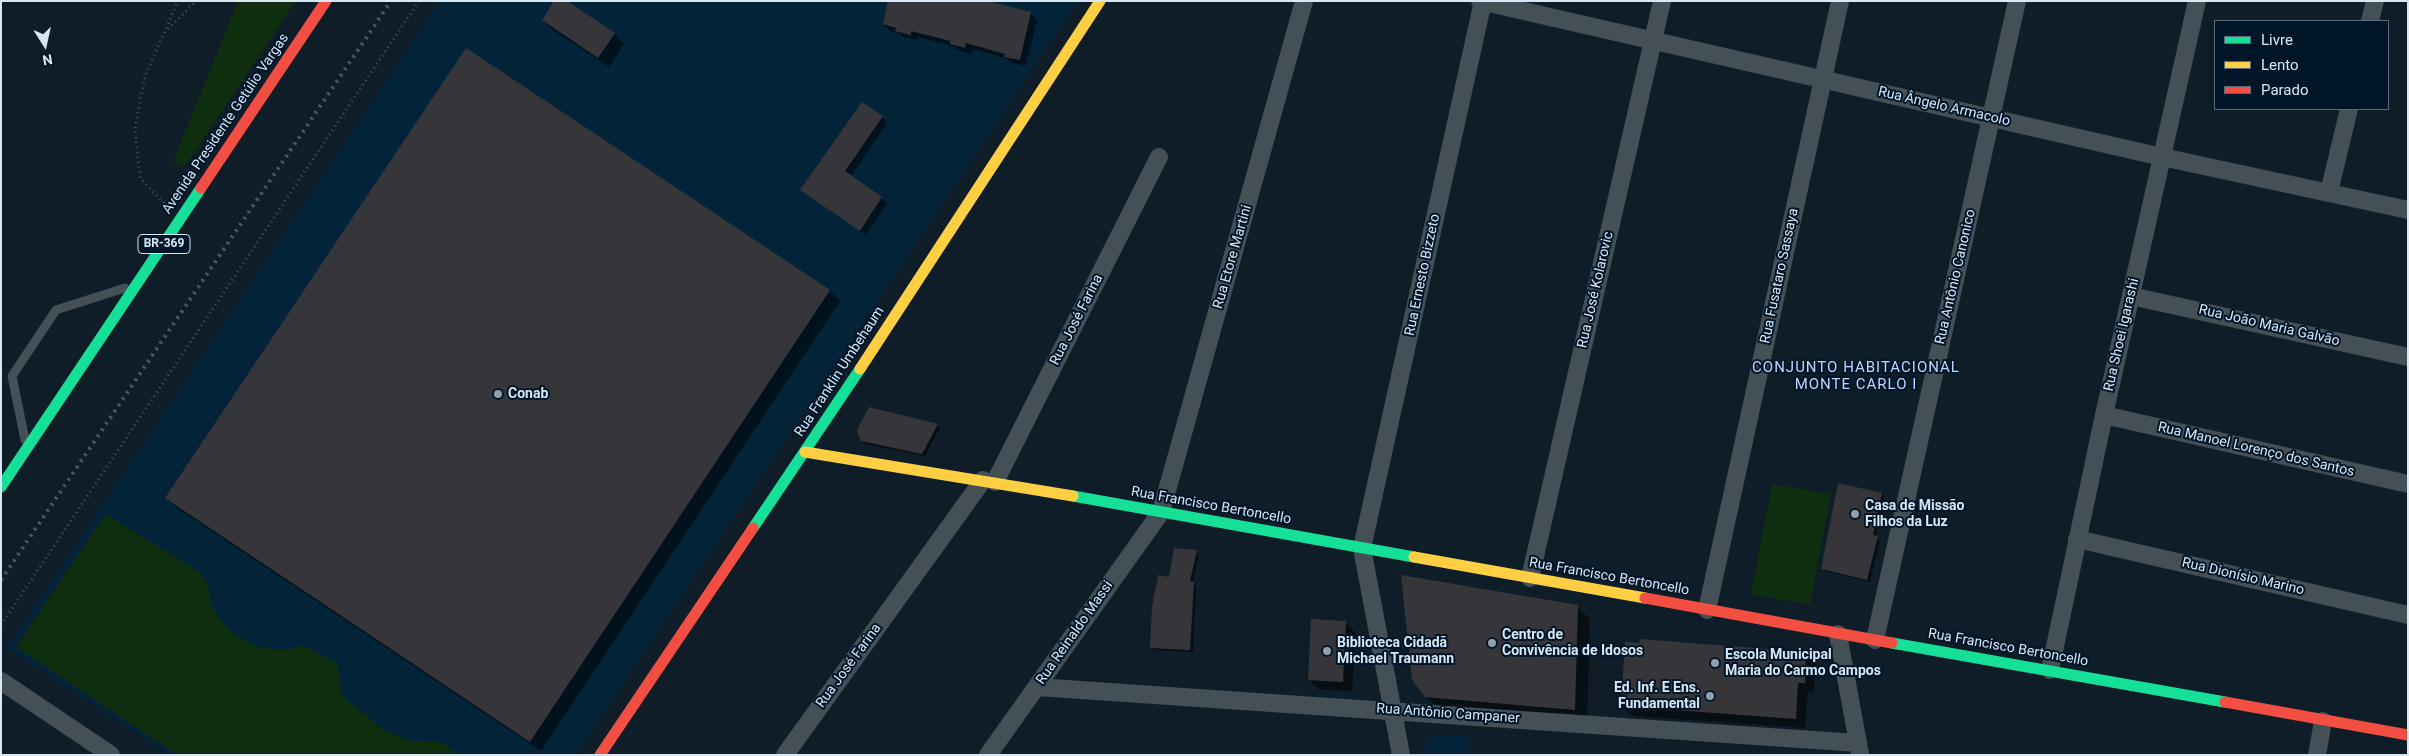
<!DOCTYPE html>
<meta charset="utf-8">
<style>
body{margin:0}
#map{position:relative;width:2409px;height:756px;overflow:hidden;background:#0e1d28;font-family:Roboto,sans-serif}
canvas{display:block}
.frame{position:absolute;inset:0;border:2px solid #d7e7f4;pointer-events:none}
.legend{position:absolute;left:2214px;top:20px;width:175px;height:90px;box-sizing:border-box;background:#001628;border:1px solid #566a7a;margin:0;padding:6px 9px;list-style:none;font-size:15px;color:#d7e7f4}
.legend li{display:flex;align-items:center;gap:10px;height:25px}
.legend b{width:25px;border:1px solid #566a7a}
.north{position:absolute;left:20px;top:20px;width:50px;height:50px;-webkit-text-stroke:4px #001628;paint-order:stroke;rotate:170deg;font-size:14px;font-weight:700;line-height:20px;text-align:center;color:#d7e7f4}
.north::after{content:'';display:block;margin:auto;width:18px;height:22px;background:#d7e7f4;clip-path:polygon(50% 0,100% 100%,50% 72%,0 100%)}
</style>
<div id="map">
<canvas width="2409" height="756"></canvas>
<div class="frame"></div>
<ul class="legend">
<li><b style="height:6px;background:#16e098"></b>Livre</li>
<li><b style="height:6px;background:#ffcf43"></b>Lento</li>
<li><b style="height:6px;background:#f24e42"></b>Parado</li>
</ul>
<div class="north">N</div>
</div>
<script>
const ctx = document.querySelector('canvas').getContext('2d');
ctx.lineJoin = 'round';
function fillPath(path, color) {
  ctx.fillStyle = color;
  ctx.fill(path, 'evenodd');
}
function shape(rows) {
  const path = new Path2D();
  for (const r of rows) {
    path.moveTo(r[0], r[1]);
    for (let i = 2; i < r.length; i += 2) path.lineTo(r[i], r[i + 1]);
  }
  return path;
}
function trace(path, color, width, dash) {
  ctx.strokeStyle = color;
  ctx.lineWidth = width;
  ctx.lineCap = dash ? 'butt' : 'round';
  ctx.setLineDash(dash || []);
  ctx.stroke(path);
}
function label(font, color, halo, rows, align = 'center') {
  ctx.font = font + ' Roboto,sans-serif';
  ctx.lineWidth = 4;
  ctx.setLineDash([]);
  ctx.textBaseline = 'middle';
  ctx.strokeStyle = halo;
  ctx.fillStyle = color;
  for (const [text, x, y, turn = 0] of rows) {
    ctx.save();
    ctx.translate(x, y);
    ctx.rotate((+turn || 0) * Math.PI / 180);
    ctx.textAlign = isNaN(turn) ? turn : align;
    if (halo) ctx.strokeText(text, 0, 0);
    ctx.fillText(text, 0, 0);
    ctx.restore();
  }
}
fillPath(shape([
 [440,1,1077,1,575,755,169,755,6,648],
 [1437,734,1469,737,1468,755,1425,755,1424,748,1429,739]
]), '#022338');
fillPath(shape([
 [238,1,296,1,187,163,179,167,173,161],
 [1772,484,1831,494,1810,605,1751,594],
 [105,514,200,572,208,583,211,604,220,620,233,633,253,645,272,649,289,650,303,645,338,664,342,696,384,730,411,741,441,742,460,755,177,755,16,647]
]), '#0f2d0f');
fillPath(shape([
 [1030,13,1037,20,1026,66,1012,63,1008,59,973,49,972,54,958,50,953,46,918,37,917,40,903,37,899,33,890,31,884,24],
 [543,20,614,34,624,44,609,67,553,30],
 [466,49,830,291,840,301,541,751,177,508,167,498],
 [882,117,887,123,851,176,887,203,866,235,801,190],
 [937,425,940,428,925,456,865,444,862,441],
 [1839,485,1882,494,1885,497,1876,537,1880,540,1870,582,1825,571,1822,568],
 [1196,552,1199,555,1193,583,1196,586,1193,652,1154,650,1151,647,1170,579],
 [1578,607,1590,619,1587,722,1438,709,1425,696],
 [1346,623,1356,633,1352,691,1319,690,1309,680],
 [1805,653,1815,663,1814,693,1808,692,1805,728,1632,716,1622,706]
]), '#0007');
fillPath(shape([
 [554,1,567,1,615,33,598,58,542,20],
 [888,1,988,1,1031,12,1020,60,1004,57,1005,54,966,43,965,48,950,44,950,41,911,31,911,35,895,31,896,28,883,24],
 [466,48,830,290,530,742,165,498],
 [862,102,883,116,845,171,882,197,860,231,800,190],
 [869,407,938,424,922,454,861,441,857,430],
 [1838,483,1882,493,1873,535,1878,536,1867,580,1821,569],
 [1174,548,1197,550,1190,581,1194,582,1190,650,1150,648,1152,607,1158,575,1169,577],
 [1401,575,1578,605,1575,710,1425,697,1412,680],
 [1311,619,1346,621,1343,682,1308,680],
 [1640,639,1806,652,1805,683,1798,683,1796,719,1621,706,1625,642,1639,643]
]), '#36363a');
trace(shape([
 [168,29,196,1],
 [164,203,140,178,135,129,145,76,178,1],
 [1,625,419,1]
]), '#475158', 3, [1, 4]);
trace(shape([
 [25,440,12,376,56,310,125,288]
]), '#444f56', 9);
trace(shape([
 [1480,1,2162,157,2408,210],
 [2370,21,2375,1],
 [2329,192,2349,109],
 [2131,296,2408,357],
 [2104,415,2408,484],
 [995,482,1159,157],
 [2077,539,2408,615],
 [1530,578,1662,1],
 [1707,610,1840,1],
 [1838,634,1860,754],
 [1875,640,2017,1],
 [2050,670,2104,415,2197,1],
 [1,681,111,755],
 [1037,687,1858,743],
 [785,755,983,480],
 [988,755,1161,512,1304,1],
 [1401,755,1362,548,1483,1],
 [2317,755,2323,721]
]), '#444f56', 18);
trace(shape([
 [1,487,201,188],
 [1073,496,1414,557],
 [753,528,860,369],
 [1892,643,2225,702]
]), '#16e098', 11);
trace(shape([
 [860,369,1100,1],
 [805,452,1073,496],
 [1414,557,1645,598]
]), '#ffcf43', 11);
trace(shape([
 [201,188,326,1],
 [1645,598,1892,643],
 [2225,702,2408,735],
 [600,755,753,528]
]), '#f24e42', 11);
trace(shape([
 [1,580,391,1]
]), '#4c565d', 4, [2.5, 5]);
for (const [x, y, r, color] of [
 [498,394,5,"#91a0ad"],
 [1855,514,5,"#91a0ad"],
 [1492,643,5,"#91a0ad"],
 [1327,651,5,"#91a0ad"],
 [1715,663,5,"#91a0ad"],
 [1710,696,5,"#91a0ad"]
]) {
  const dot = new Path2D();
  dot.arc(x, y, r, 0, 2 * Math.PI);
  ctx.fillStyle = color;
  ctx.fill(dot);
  trace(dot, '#001628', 2);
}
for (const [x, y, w] of [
 [164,244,52]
]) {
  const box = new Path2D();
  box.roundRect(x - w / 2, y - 9.5, w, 19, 4);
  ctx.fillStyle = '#001628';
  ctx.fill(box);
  trace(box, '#d7e7f4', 1);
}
label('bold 12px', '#d7e7f4', null, [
 ["BR-369",164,244]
]);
label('14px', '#d7e7f4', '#001628', [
 ["Rua Ângelo Armacolo",1944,107,13],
 ["Avenida Presidente Getúlio Vargas",226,124,-56],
 ["Rua Etore Martini",1233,257,-74],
 ["Rua Ernesto Bizzeto",1423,275,-78],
 ["Rua Fusataro Sassaya",1780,276,-78],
 ["Rua Antônio Canonico",1956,277,-77],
 ["Rua José Kolarovic",1596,290,-77],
 ["Rua José Farina",1077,320,-63],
 ["Rua João Maria Galvão",2269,326,13],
 ["Rua Shoei Igarashi",2122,335,-77],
 ["Rua Franklin Umbehaum",840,372,-57],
 ["Rua Manoel Lorenço dos Santos",2256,450,13],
 ["Rua Francisco Bertoncello",1211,506,10],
 ["Rua Francisco Bertoncello",1609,577,10],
 ["Rua Dionísio Marino",2243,577,13],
 ["Rua Reinaldo Massi",1075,633,-55],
 ["Rua Francisco Bertoncello",2008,648,10],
 ["Rua José Farina",849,666,-54],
 ["Rua Antônio Campaner",1448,714,4]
]);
label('bold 14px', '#d7e7f4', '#001628', [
 ["Conab",508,394],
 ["Casa de Missão",1865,506],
 ["Filhos da Luz",1865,522],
 ["Centro de",1502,635],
 ["Convivência de Idosos",1502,651],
 ["Biblioteca Cidadã",1337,643],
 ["Michael Traumann",1337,659],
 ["Escola Municipal",1725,655],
 ["Maria do Carmo Campos",1725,671],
 ["Ed. Inf. E Ens.",1700,688,"right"],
 ["Fundamental",1700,704,"right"]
], 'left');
ctx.letterSpacing = '1px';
label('15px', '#c2d4fd', '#001628', [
 ["CONJUNTO HABITACIONAL",1856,368],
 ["MONTE CARLO I",1856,385]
]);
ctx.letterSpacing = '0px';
</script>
